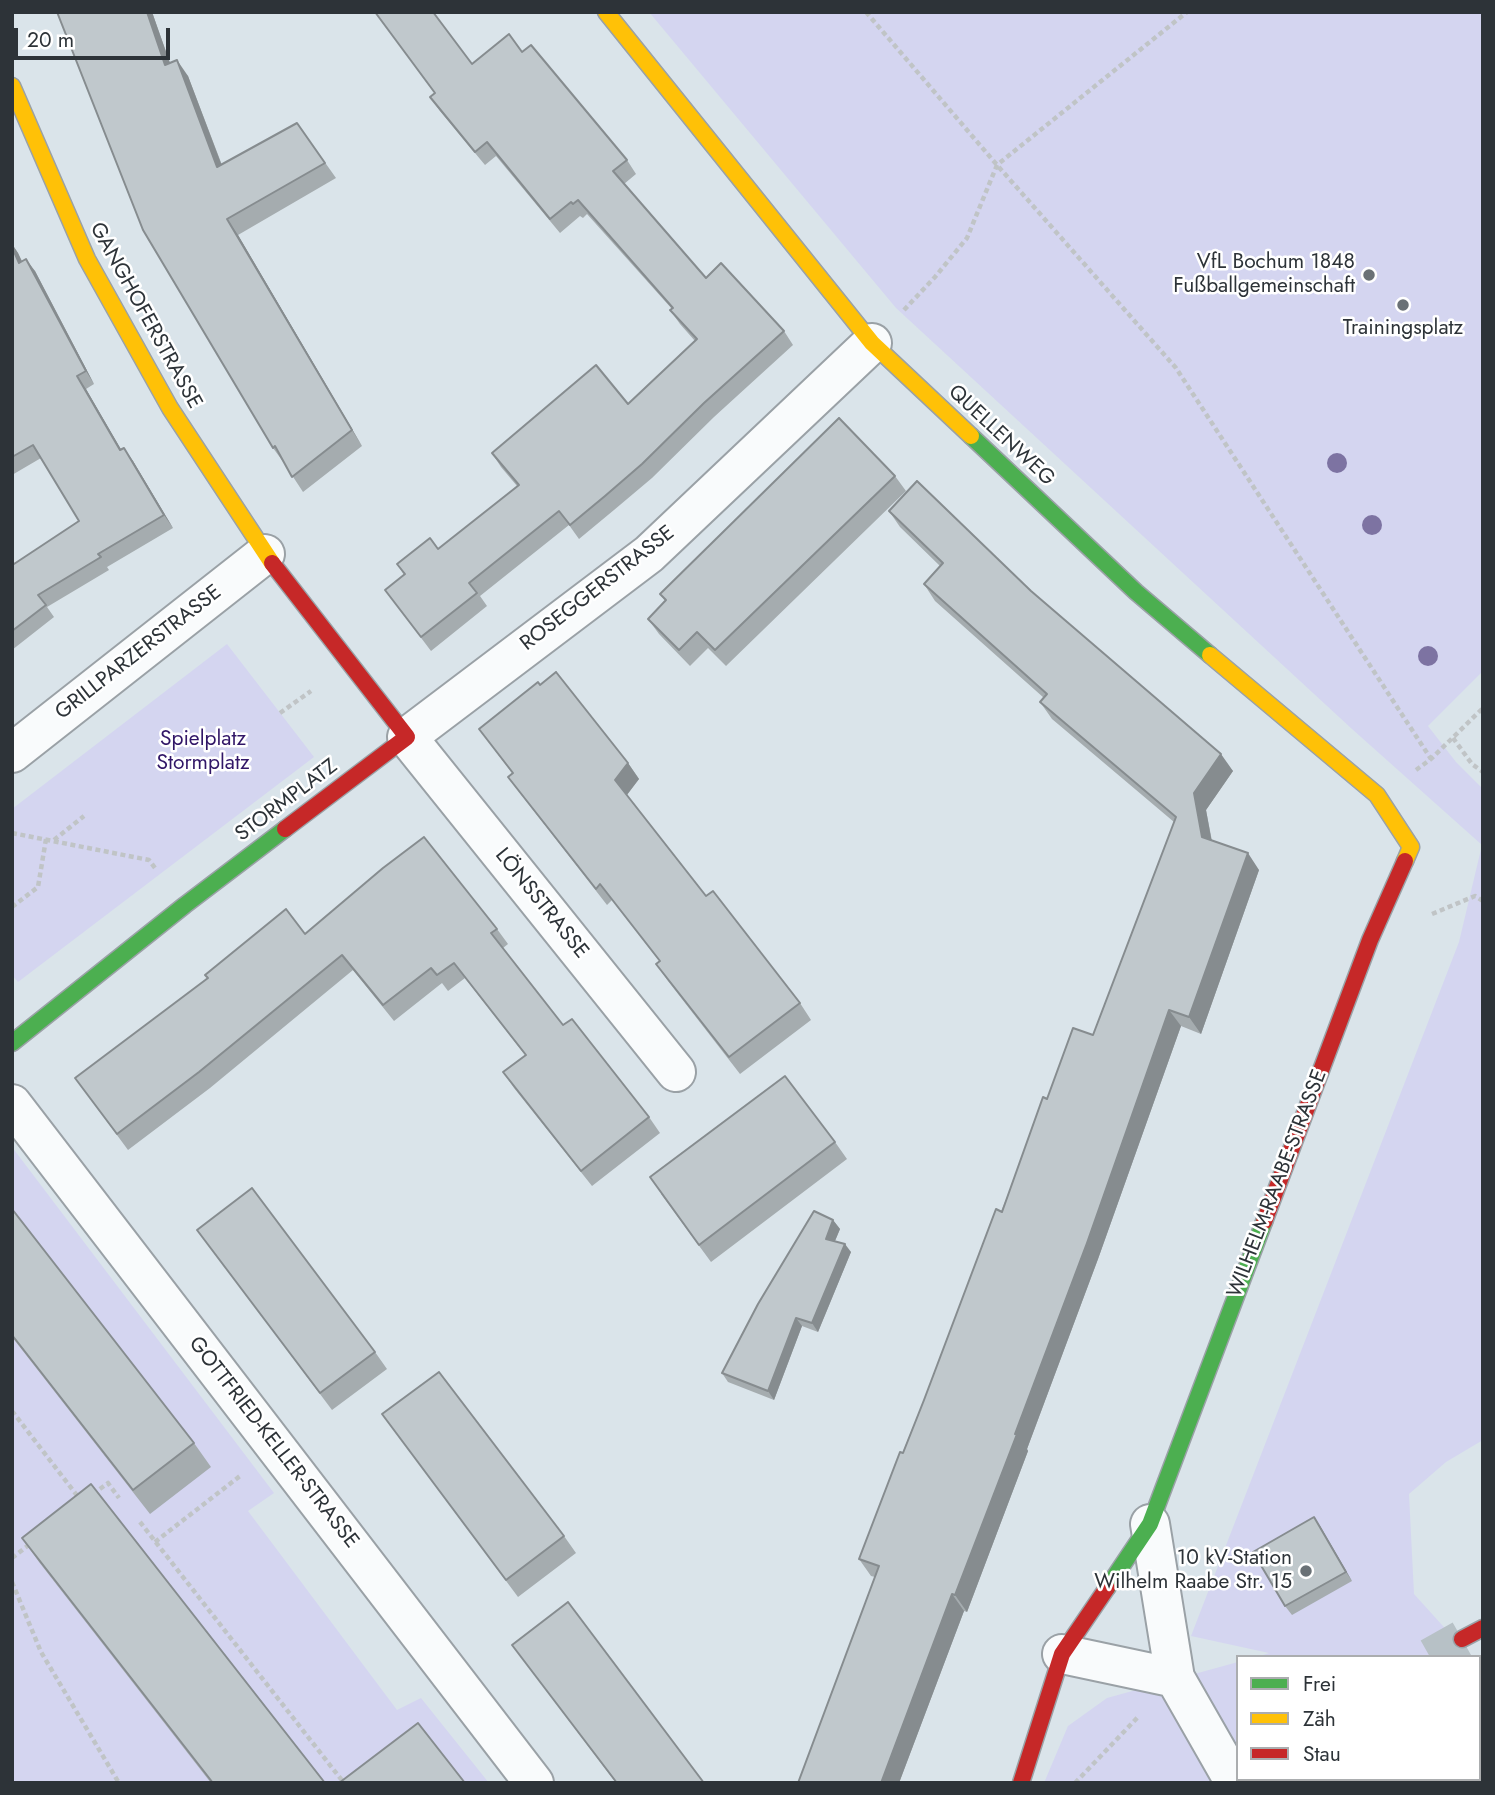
<!DOCTYPE html>
<meta charset="utf-8">
<style>
body{margin:0}
#map{position:relative;width:1495px;height:1795px;overflow:hidden;background:#dae4ea;font-family:Jost,sans-serif}
canvas{display:block}
.frame{position:absolute;inset:0;border:14px solid #2d3338;pointer-events:none}
.legend{position:absolute;left:1236px;top:1655px;width:245px;height:126px;box-sizing:border-box;background:#fff;border:2px solid #abadaf;margin:0;padding:9px 12px;list-style:none;font-size:21px;color:#2d3338}
.legend li{display:flex;align-items:center;gap:14px;height:35px}
.legend b{width:35px;border:2px solid #abadaf}
.scale{position:absolute;left:14px;top:28px;width:156px;height:32px;box-sizing:border-box;border:4px solid #2d3338;border-top:0;padding-left:9px;font-size:21px;line-height:24px;white-space:nowrap;color:#2d3338;-webkit-text-stroke:5px #fff;paint-order:stroke}
</style>
<div id="map">
<canvas width="1495" height="1795"></canvas>
<div class="frame"></div>
<ul class="legend">
<li><b style="height:9px;background:#4caf50"></b>Frei</li>
<li><b style="height:9px;background:#ffc107"></b>Zäh</li>
<li><b style="height:9px;background:#c62828"></b>Stau</li>
</ul>
<div class="scale">20 m</div>
</div>
<script>
const ctx = document.querySelector('canvas').getContext('2d');
ctx.lineJoin = 'round';
function fillPath(path, color) {
  ctx.fillStyle = color;
  ctx.fill(path, 'evenodd');
}
function shape(rows) {
  const path = new Path2D();
  for (const r of rows) {
    path.moveTo(r[0], r[1]);
    for (let i = 2; i < r.length; i += 2) path.lineTo(r[i], r[i + 1]);
  }
  return path;
}
function trace(path, color, width, dash) {
  ctx.strokeStyle = color;
  ctx.lineWidth = width;
  ctx.lineCap = dash ? 'butt' : 'round';
  ctx.setLineDash(dash || []);
  ctx.stroke(path);
}
function label(font, color, halo, rows, align = 'center') {
  ctx.font = font + ' Jost,sans-serif';
  ctx.lineWidth = 5;
  ctx.setLineDash([]);
  ctx.textBaseline = 'middle';
  ctx.strokeStyle = halo;
  ctx.fillStyle = color;
  for (const [text, x, y, turn = 0] of rows) {
    ctx.save();
    ctx.translate(x, y);
    ctx.rotate((+turn || 0) * Math.PI / 180);
    ctx.textAlign = isNaN(turn) ? turn : align;
    if (halo) ctx.strokeText(text, 0, 0);
    ctx.fillText(text, 0, 0);
    ctx.restore();
  }
}
fillPath(shape([
 [649,12,1483,12,1483,671,1428,726,1456,762,1483,789,1483,1440,1446,1462,1409,1494,1414,1594,1471,1657,1257,1657,1269,1653,1191,1636,1459,942,1482,845,1352,729,896,308],
 [227,644,314,757,18,982,12,975,12,809],
 [12,1147,274,1493,248,1511,397,1710,421,1698,489,1783,12,1783],
 [1238,1662,1238,1779,1479,1779,1479,1666,1483,1670,1483,1783,1044,1783,1068,1726,1107,1698]
]), '#d4d5f0');
trace(shape([
 [1430,1657,1462,1639],
 [1479,1742,1483,1740],
 [1410,1783,1416,1779]
]), '#b7c1c6', 38, [38, 19]);
const street = shape([
 [12,753,265,554],
 [676,1072,407,737,649,554,872,343],
 [12,1104,534,1783],
 [1150,1524,1175,1678,1235,1783],
 [1062,1654,1175,1678]
]);
const fast = shape([
 [971,436,1136,592,1210,655],
 [12,1043,185,905,285,829],
 [1107,1588,1150,1524,1264,1222]
]);
const slow = shape([
 [606,12,872,343,971,436],
 [12,86,87,259,170,408,272,563],
 [1210,655,1377,795,1411,847,1405,861]
]);
const jam = shape([
 [272,563,407,737,285,829],
 [1264,1222,1370,940,1405,861],
 [1462,1639,1483,1628],
 [1021,1783,1062,1654,1107,1588]
]);
trace(street, '#9aa1a6', 42);
trace(fast, '#9aa1a6', 19);
trace(slow, '#9aa1a6', 19);
trace(jam, '#9aa1a6', 19);
trace(shape([
 [866,12,997,165,1176,368,1431,759],
 [904,310,935,277,967,238,997,165,1187,12],
 [280,713,311,691],
 [1453,738,1472,764,1483,772],
 [1416,770,1431,759,1483,708],
 [12,833,149,860,155,868],
 [54,840,84,816],
 [12,907,38,887,46,839],
 [1432,914,1475,896,1483,901],
 [12,1411,79,1498],
 [93,1494,108,1483,119,1498],
 [140,1522,344,1783],
 [155,1542,240,1476],
 [12,1558,30,1544],
 [12,1582,41,1652,119,1783],
 [1479,1718,1483,1718],
 [1075,1783,1138,1717]
]), '#c0c4c6', 4.5, [5, 3.5]);
trace(street, '#f9fbfc', 38);
trace(fast, '#4caf50', 16);
trace(slow, '#ffc107', 16);
trace(jam, '#c62828', 16);
ctx.fillStyle = '#7d73a2';
for (const [x, y] of [
 [1337,463],
 [1372,525],
 [1428,656]
]) {
  ctx.beginPath();
  ctx.arc(x, y, 10, 0, 2 * Math.PI);
  ctx.fill();
}
fillPath(shape([
 [57,12,152,12,170,63,188,76,222,165,297,123,336,178,238,235,362,446,303,492,284,463,273,448],
 [522,52,627,160,636,174,624,184,706,278,784,331,793,345,714,417,652,478,614,510,579,539,569,525,480,596,487,606,431,651,385,590,404,575,397,564,438,549,517,486,501,467,492,453,628,404,695,341,680,324,670,310,672,309,587,214,583,218,580,216,560,233,496,156,485,165,440,111,430,97,472,64],
 [12,244,18,253,22,261,35,271,94,384,86,389,121,450,133,461,173,528,107,567,109,570,47,607,54,617,12,650,12,561,14,564,79,521,41,458,12,475],
 [895,476,906,491,726,666,708,648,690,666,659,634,648,619,665,601,660,594],
 [889,511,1031,591,1233,771,1206,810,1212,841,1259,870,1201,1034,1181,1026,1098,1259,1027,1449,1028,1451,967,1612,964,1611,899,1783,798,1783,875,1577,871,1576,859,1559,1047,1099,1093,1035,1174,822,1052,719,1040,702,1044,698,935,601,924,584,940,566,900,527],
 [479,729,628,763,639,779,627,795,706,896,800,1003,811,1020,740,1074,668,981,656,964,660,962,612,900,607,905,520,793,508,777,512,773],
 [497,929,508,944,503,948,563,1025,649,1117,660,1133,592,1186,514,1088,503,1072,525,1055,465,978,448,991,442,983,394,1021,353,970,210,1088,128,1150,75,1078,305,934],
 [835,1142,847,1159,711,1262,661,1194],
 [12,1209,194,1443,211,1467,150,1514,12,1337],
 [833,1220,840,1229,835,1241,851,1252,818,1332,802,1326,774,1400,728,1382,722,1373],
 [197,1230,375,1352,387,1369,332,1410],
 [382,1414,564,1536,576,1553,518,1597],
 [1320,1526,1352,1581,1292,1615,1285,1606],
 [22,1538,325,1783,211,1783,39,1562],
 [512,1645,704,1783,616,1783]
]), '#a5acaf');
fillPath(shape([
 [147,12,152,12,176,80,165,65],
 [177,60,188,76,228,182,217,167],
 [227,219,238,235,362,446,352,430],
 [12,244,18,253,28,275,19,263],
 [26,259,35,271,94,384,86,371],
 [77,376,86,389,129,463,120,450],
 [124,448,133,461,173,528,164,515],
 [1221,754,1233,771,1206,810,1214,854,1202,837,1194,793],
 [628,763,639,779,626,796,615,780],
 [1248,853,1259,870,1201,1034,1189,1017],
 [1169,1010,1181,1026,1098,1259,1027,1449,1028,1451,967,1612,955,1595],
 [833,1220,840,1229,832,1248,826,1239],
 [845,1244,851,1252,818,1332,812,1323],
 [796,1318,802,1326,774,1400,768,1391],
 [1314,1517,1320,1526,1352,1581,1346,1572],
 [952,1594,964,1611,899,1783,881,1783]
]), '#868c8f');
const building = shape([
 [57,12,147,12,165,65,177,60,217,167,297,123,325,163,227,219,352,430,292,477,275,446,273,448,143,230,57,12],
 [375,12,433,12,472,64,509,34,522,52,531,45,627,160,613,171,706,278,721,263,784,331,704,403,642,464,605,496,570,525,559,511,469,583,477,593,421,637,385,590,405,574,397,564,430,538,438,549,519,485,492,453,596,365,628,404,697,339,670,310,673,308,578,200,573,204,571,202,550,219,487,142,475,152,430,97,435,93,375,12],
 [12,247,19,263,26,259,86,371,77,376,120,450,124,448,164,515,98,554,101,557,38,595,46,605,12,631,12,561,14,564,79,521,33,445,12,457,12,247],
 [839,418,895,476,715,650,697,632,679,650,648,619,666,600,660,594,839,418],
 [917,481,1031,591,1221,754,1194,793,1202,837,1248,853,1189,1017,1169,1010,1087,1243,1015,1434,1017,1434,955,1595,952,1594,881,1783,798,1783,879,1566,859,1559,900,1452,903,1453,924,1400,996,1209,1002,1212,1043,1097,1047,1099,1073,1028,1093,1035,1176,817,1040,702,1047,694,924,584,943,563,889,511,917,481],
 [556,672,628,763,615,780,706,896,713,891,800,1003,729,1057,656,964,660,961,600,884,596,889,508,777,513,773,479,729,538,682,540,685,556,672],
 [424,837,497,929,491,933,563,1025,572,1019,649,1117,581,1171,503,1072,526,1055,454,963,437,975,431,968,383,1005,342,955,199,1072,117,1134,75,1078,208,978,205,975,286,909,305,934,383,868,424,837],
 [785,1076,835,1142,699,1245,650,1177,785,1076],
 [252,1188,375,1352,320,1393,197,1230,252,1188],
 [12,1209,194,1443,133,1490,12,1335,12,1209],
 [814,1211,833,1220,826,1239,845,1244,812,1323,796,1318,768,1391,722,1373,758,1304,814,1211],
 [439,1372,564,1536,506,1580,382,1414,439,1372],
 [91,1484,325,1783,213,1783,22,1538,91,1484],
 [1314,1517,1346,1572,1285,1606,1253,1552,1314,1517],
 [568,1602,704,1783,617,1783,512,1645,568,1602],
 [418,1723,465,1783,339,1783,418,1723]
]);
fillPath(building, '#c0c8cc');
trace(building, '#868c8f', 2);
for (const [x, y, r, color] of [
 [1369,275,7,"#6a7176"],
 [1403,305,7,"#6a7176"],
 [1306,1571,7,"#6a7176"]
]) {
  const dot = new Path2D();
  dot.arc(x, y, r, 0, 2 * Math.PI);
  ctx.fillStyle = color;
  ctx.fill(dot);
  trace(dot, '#fff', 2.5);
}
label('21px', '#2d3338', '#fff', [
 ["VfL Bochum 1848",1355,263],
 ["Fußballgemeinschaft",1355,287],
 ["Trainingsplatz",1403,329,"center"],
 ["10 kV-Station",1292,1559],
 ["Wilhelm Raabe Str. 15",1292,1583]
], 'right');
label('21px', '#2d3338', '#fff', [
 ["GANGHOFERSTRASSE",145,316,61],
 ["QUELLENWEG",1001,436,43],
 ["ROSEGGERSTRASSE",598,589,-38],
 ["GRILLPARZERSTRASSE",139,653,-38],
 ["STORMPLATZ",287,801,-37],
 ["LÖNSSTRASSE",541,904,51],
 ["WILHELM-RAABE-STRASSE",1278,1184,-69],
 ["GOTTFRIED-KELLER-STRASSE",273,1443,52]
]);
label('21px', '#311667', '#fff', [
 ["Spielplatz",203,740],
 ["Stormplatz",203,764]
]);
</script>
